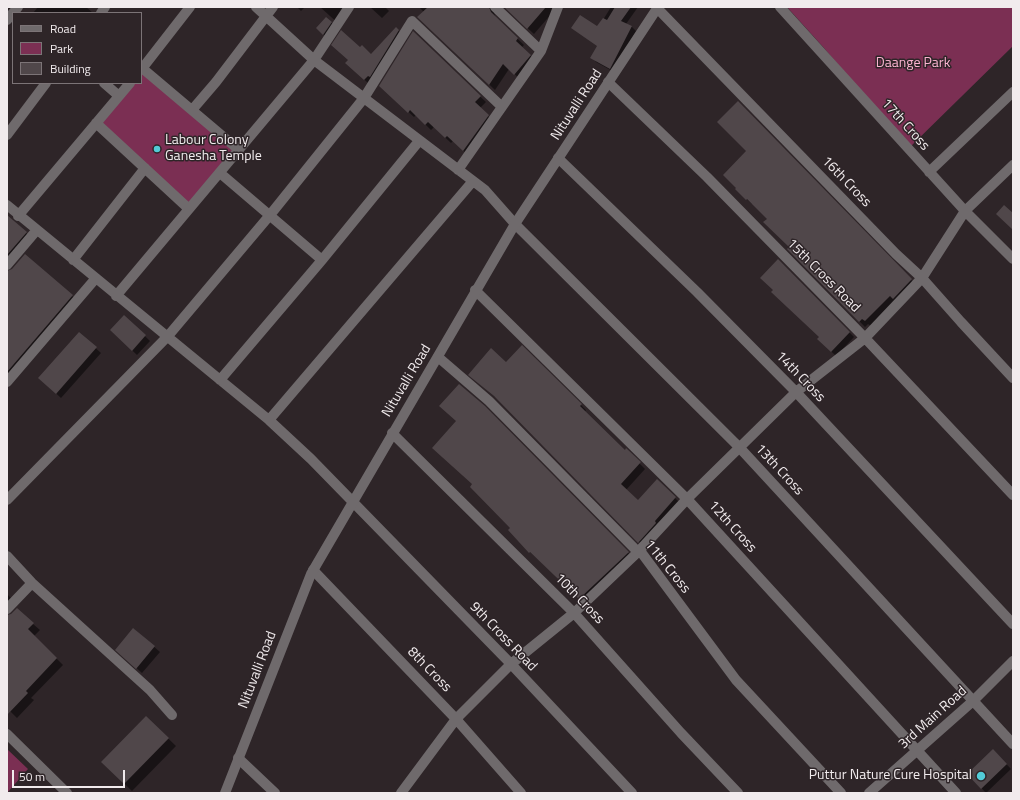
<!DOCTYPE html>
<style>
body{margin:0}
#map{position:relative;width:1020px;height:800px;overflow:hidden;background:#2e2528;font-family:"Titillium Web",sans-serif}
canvas{display:block}
.frame{position:absolute;inset:0;border:8px solid #f1ebed;pointer-events:none}
.legend{position:absolute;left:12px;top:12px;width:130px;height:72px;box-sizing:border-box;background:#2e2528;border:1px solid #7c7477;margin:0;padding:5px 7px;list-style:none;font-size:12px;color:#f1ebed}
.legend li{display:flex;align-items:center;gap:8px;height:20px}
.legend b{width:20px;border:1px solid #7c7477}
.scale{position:absolute;left:12px;top:770px;width:113px;height:18px;box-sizing:border-box;border:2px solid #f1ebed;border-top:0;padding-left:5px;font-size:12px;line-height:14px;white-space:nowrap;color:#f1ebed;-webkit-text-stroke:3px #2e2528;paint-order:stroke}
</style>
<div id="map">
<canvas width="1020" height="800"></canvas>
<div class="frame"></div>
<ul class="legend">
<li><b style="height:5px;background:#6f6a6c"></b>Road</li>
<li><b style="height:11px;background:#7b2f53"></b>Park</li>
<li><b style="height:11px;background:#50474a"></b>Building</li>
</ul>
<div class="scale">50 m</div>
</div>
<script>
const ctx = document.querySelector('canvas').getContext('2d');
ctx.lineJoin = 'round';
function fillPath(path, color) {
  ctx.fillStyle = color;
  ctx.fill(path, 'evenodd');
}
function shape(rows) {
  const path = new Path2D();
  for (const r of rows) {
    path.moveTo(r[0], r[1]);
    for (let i = 2; i < r.length; i += 2) path.lineTo(r[i], r[i + 1]);
  }
  return path;
}
function trace(path, color, width, dash) {
  ctx.strokeStyle = color;
  ctx.lineWidth = width;
  ctx.lineCap = dash ? 'butt' : 'round';
  ctx.setLineDash(dash || []);
  ctx.stroke(path);
}
function label(font, color, halo, rows, align = 'center') {
  ctx.font = font + ' "Titillium Web",sans-serif';
  ctx.lineWidth = 3;
  ctx.setLineDash([]);
  ctx.textBaseline = 'middle';
  ctx.strokeStyle = halo;
  ctx.fillStyle = color;
  for (const [text, x, y, turn = 0] of rows) {
    ctx.save();
    ctx.translate(x, y);
    ctx.rotate((+turn || 0) * Math.PI / 180);
    ctx.textAlign = isNaN(turn) ? turn : align;
    if (halo) ctx.strokeText(text, 0, 0);
    ctx.fillText(text, 0, 0);
    ctx.restore();
  }
}
fillPath(shape([
 [787,7,1013,7,1013,46,909,148,824,48],
 [141,70,239,150,189,209,96,123,130,83,141,83],
 [7,749,28,769,7,793]
]), '#7b2f53');
fillPath(shape([
 [38,7,86,7,93,13,33,13],
 [297,7,305,7,301,11],
 [320,7,353,7,340,25],
 [370,7,385,7,389,11,382,18],
 [419,7,499,7,494,13,496,18,524,45,521,48,536,61,521,80,509,69,495,90,419,17,424,12],
 [503,7,561,7,553,12,534,34,506,8],
 [611,7,638,7,626,24,632,27,636,31,614,72,596,62,592,57,598,46,572,28,598,28],
 [326,18,333,24,325,36,317,28],
 [396,28,403,35,369,84,351,67,360,48,371,55],
 [413,33,486,102,480,108,493,121,469,156,453,141,451,143,434,127,431,130,416,115,414,117,380,86],
 [738,102,916,285,871,326,868,324,865,327,789,249,790,247,768,219,753,203,752,204,741,194,747,151],
 [7,217,32,238,7,269],
 [778,260,854,337,836,356,818,339,820,337],
 [7,272,72,296,78,302,8,384,7,387],
 [124,316,150,341,137,355,116,335],
 [79,333,101,353,61,398,45,383],
 [522,347,586,410,585,412,625,452,626,450,645,469,626,490,638,502,657,480,681,504,644,547,500,401,475,380,506,363],
 [484,406,633,558,585,603,530,552,511,528,474,485],
 [7,594,16,603,7,614],
 [7,615,7,616,33,624,40,630,34,636,63,665,31,698,34,700,17,718,7,708],
 [134,629,160,652,142,673,121,654],
 [146,717,176,746,132,791,102,762],
 [993,750,1011,769,986,793,968,774]
]), '#0007');
fillPath(shape([
 [428,7,489,7,491,12,518,38,516,41,531,55,514,75,503,64,489,85,417,17],
 [504,7,546,7,527,29],
 [615,7,631,7,621,21,632,26,610,69,590,58,597,46,571,28,580,15,597,26,603,18,607,20],
 [326,17,332,22,323,35,316,28],
 [396,27,399,30,370,77,368,76,364,80,345,63,348,60,331,45,341,30,360,47,362,45,371,54],
 [413,31,481,96,475,102,489,115,463,151,447,136,445,138,428,122,425,125,410,110,408,113,379,86],
 [738,101,912,279,893,299,890,296,865,321,862,319,859,322,787,249,789,247,763,222,767,219,747,199,746,200,735,189,736,188,723,175,746,151,717,122],
 [1004,205,1013,213,1013,230,996,214],
 [7,215,27,232,7,255],
 [25,254,73,295,7,372,7,271,12,269],
 [778,259,850,332,831,352,817,339,819,337,771,292,773,290,760,278],
 [124,315,146,335,132,351,110,330],
 [79,332,97,347,56,394,38,378],
 [522,345,582,404,580,406,625,450,626,448,641,462,621,484,638,500,657,479,676,497,655,521,656,523,638,543,494,396,468,375,491,348,506,362],
 [459,384,485,406,629,552,579,599,530,552,529,553,508,530,510,528,470,487,472,484,432,448,456,421,439,406],
 [17,608,34,623,28,629,57,658,26,691,28,693,7,715,7,615,11,614],
 [133,628,155,646,136,669,115,650],
 [146,716,169,738,124,784,101,762],
 [993,749,1007,764,981,789,967,774]
]), '#50474a');
trace(shape([
 [256,7,314,60,485,190,515,224,739,447,1013,744],
 [780,7,965,211,1013,259],
 [657,8,896,254,922,278,961,322,1013,378],
 [101,13,105,7],
 [7,20,18,7],
 [541,51,558,7],
 [142,68,239,150],
 [141,70,190,7],
 [608,82,707,177,865,338,1013,495],
 [104,83,119,96],
 [192,110,216,82,273,7],
 [96,123,189,209],
 [7,135,46,83],
 [558,158,697,292,796,392,1013,624],
 [458,170,541,51,495,7],
 [929,172,1013,92],
 [220,173,322,260],
 [7,205,269,420,311,459,511,664,632,793],
 [18,216,130,83],
 [73,260,145,168],
 [7,265,36,231],
 [475,290,687,499,956,793],
 [116,296,314,60,349,7],
 [438,357,489,401,638,552,641,552,736,680,841,793],
 [220,380,322,260,419,141],
 [7,382,96,278],
 [269,420,473,181],
 [392,433,574,613,681,733,738,793],
 [7,500,168,336,270,215,364,98,412,21,502,107],
 [7,556,32,583,150,690,172,715],
 [313,570,456,719,521,793],
 [7,609,32,583],
 [7,734,67,793],
 [238,758,275,793],
 [401,793,456,719,511,664,574,613,638,552,687,499,796,392,865,338,922,278,965,211,1013,165],
 [869,793,973,701,1013,661]
]), '#6f6a6c', 10);
trace(shape([
 [225,793,311,574,515,224,658,7]
]), '#6f6a6c', 10);
for (const [x, y, r, color] of [
 [157,149,4,"#52cbd7"],
 [981,776,5,"#52cbd7"]
]) {
  const dot = new Path2D();
  dot.arc(x, y, r, 0, 2 * Math.PI);
  ctx.fillStyle = color;
  ctx.fill(dot);
  trace(dot, '#2e2528', 1.5);
}
label('14px', '#fbb3d0', '#2e2528', [
 ["Daange Park",913,64]
]);
label('14px', '#f1ebed', '#2e2528', [
 ["Nituvalli Road",577,105,-57],
 ["17th Cross",905,125,48],
 ["16th Cross",846,182,46],
 ["15th Cross Road",823,276,45],
 ["14th Cross",800,377,46],
 ["Nituvalli Road",407,381,-59],
 ["13th Cross",779,470,47],
 ["12th Cross",732,527,48],
 ["11th Cross",667,567,51],
 ["10th Cross",579,599,46],
 ["9th Cross Road",503,637,46],
 ["Nituvalli Road",258,670,-69],
 ["8th Cross",429,670,46],
 ["3rd Main Road",933,718,-42]
]);
label('14px', '#f1ebed', '#2e2528', [
 ["Labour Colony",165,141],
 ["Ganesha Temple",165,157],
 ["Puttur Nature Cure Hospital",972,776,"right"]
], 'left');
</script>
